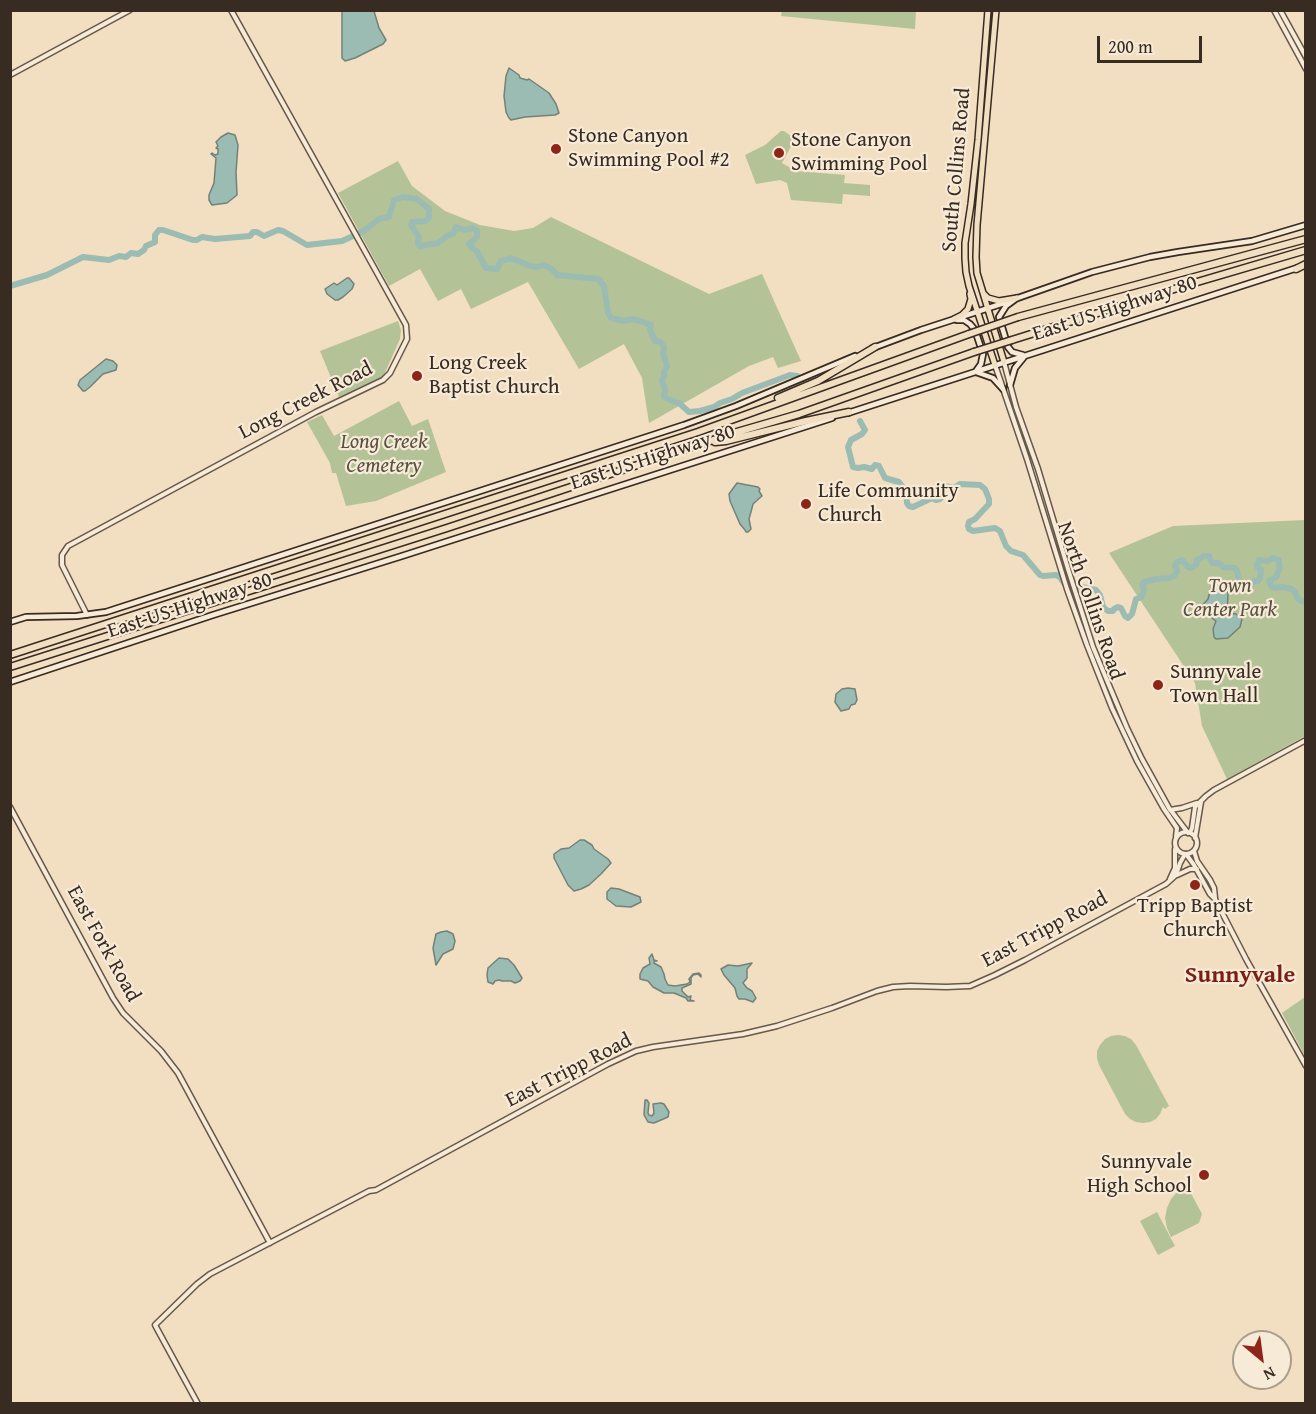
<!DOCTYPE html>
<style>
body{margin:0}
#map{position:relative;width:1316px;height:1414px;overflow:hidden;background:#f2dec1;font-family:"Gentium Book Plus",serif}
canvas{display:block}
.frame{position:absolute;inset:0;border:12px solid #372b22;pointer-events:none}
.north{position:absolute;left:1232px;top:1330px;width:60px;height:60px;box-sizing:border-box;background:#f7ead7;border:2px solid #aa9e8f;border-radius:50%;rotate:151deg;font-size:16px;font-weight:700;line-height:24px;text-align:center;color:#372b22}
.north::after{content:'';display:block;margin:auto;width:21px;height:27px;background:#8f2418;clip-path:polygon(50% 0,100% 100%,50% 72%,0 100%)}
.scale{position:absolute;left:1097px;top:36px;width:105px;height:27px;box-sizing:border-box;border:3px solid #372b22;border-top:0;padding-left:8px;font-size:18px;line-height:21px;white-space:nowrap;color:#372b22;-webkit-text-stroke:4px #f7ead7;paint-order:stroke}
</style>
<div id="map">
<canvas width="1316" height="1414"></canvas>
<div class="frame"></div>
<div class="north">N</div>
<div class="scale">200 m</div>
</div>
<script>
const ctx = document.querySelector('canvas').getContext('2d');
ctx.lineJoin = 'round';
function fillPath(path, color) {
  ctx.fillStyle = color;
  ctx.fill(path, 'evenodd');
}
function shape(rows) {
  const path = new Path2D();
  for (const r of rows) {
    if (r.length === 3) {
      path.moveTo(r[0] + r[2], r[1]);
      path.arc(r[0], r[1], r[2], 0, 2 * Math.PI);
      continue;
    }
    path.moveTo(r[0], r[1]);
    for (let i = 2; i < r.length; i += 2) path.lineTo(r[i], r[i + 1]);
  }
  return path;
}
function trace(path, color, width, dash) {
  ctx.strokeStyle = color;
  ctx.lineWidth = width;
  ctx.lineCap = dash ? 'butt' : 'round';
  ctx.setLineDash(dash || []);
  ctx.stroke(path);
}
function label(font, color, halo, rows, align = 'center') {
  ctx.font = font + ' "Gentium Book Plus",serif';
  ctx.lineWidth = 4.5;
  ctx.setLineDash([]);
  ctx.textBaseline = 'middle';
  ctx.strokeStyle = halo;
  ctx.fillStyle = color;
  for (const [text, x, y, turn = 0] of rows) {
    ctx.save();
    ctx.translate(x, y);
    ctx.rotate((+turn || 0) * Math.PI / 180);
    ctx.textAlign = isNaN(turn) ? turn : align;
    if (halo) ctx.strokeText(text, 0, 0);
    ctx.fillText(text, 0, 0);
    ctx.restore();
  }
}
fillPath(shape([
 [782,10,916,10,916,11,915,29,781,16],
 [781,131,784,131,795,139,782,163,796,171,845,175,844,183,870,185,870,196,843,194,842,204,791,200,787,183,780,180,756,184,745,155,765,145],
 [398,161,412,186,445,211,480,225,514,231,533,228,551,217,709,294,762,274,801,361,778,368,773,357,749,366,649,423,642,378,624,344,579,369,528,282,471,309,461,289,438,301,420,269,389,286,338,193],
 [398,321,401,330,400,339,383,377,339,397,320,351],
 [399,401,412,426,428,419,446,472,376,501,346,506,336,473,332,473,330,463,307,422,322,415,334,436],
 [1305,520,1305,736,1227,779,1202,726,1195,683,1109,553,1173,526],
 [1305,997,1305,1056,1282,1013],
 [1118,1035,1125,1036,1131,1039,1136,1045,1169,1106,1165,1109,1163,1107,1160,1114,1156,1119,1150,1122,1143,1123,1136,1122,1130,1119,1125,1114,1099,1065,1097,1058,1097,1051,1100,1045,1105,1039,1111,1036],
 [1187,1186,1202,1214,1199,1223,1171,1237,1167,1228,1165,1218,1167,1208,1171,1199,1178,1191],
 [1157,1212,1175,1246,1158,1255,1140,1221]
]), '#b4c298');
const water = shape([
 [342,11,374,11,379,28,386,40,383,44,355,58,345,61,342,58,342,11],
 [509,68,519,75,520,78,527,80,529,79,549,93,556,104,559,113,555,115,525,117,511,120,509,118,506,112,504,96,506,76,509,68],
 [228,133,235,135,238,145,236,172,237,195,227,203,212,205,209,200,209,195,214,183,216,158,211,154,212,153,215,155,218,154,218,149,216,148,218,146,216,142,221,137,228,133],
 [347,278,349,278,354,284,352,289,343,297,338,300,335,300,327,294,325,289,334,283,337,285,347,278],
 [106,359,113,361,117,365,116,370,103,374,90,387,85,391,83,391,78,385,80,380,106,359],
 [737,483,758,487,760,489,759,491,762,496,753,504,752,508,749,519,751,529,748,532,746,532,745,530,740,524,730,501,729,494,737,483],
 [1215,581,1221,582,1226,588,1228,594,1227,613,1236,614,1242,619,1240,627,1228,638,1216,639,1214,637,1213,629,1216,621,1202,611,1201,607,1208,599,1212,583,1215,581],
 [848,688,855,689,857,700,855,704,851,705,849,709,841,711,835,702,836,694,842,689,848,688],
 [580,840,584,840,592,845,594,849,608,859,611,863,601,874,589,885,581,889,574,891,568,885,554,858,554,854,561,849,569,848,580,840],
 [611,888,619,889,640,897,641,902,631,907,616,906,607,899,607,892,611,888],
 [447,931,453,934,455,941,453,949,443,954,436,965,433,948,436,934,441,932,447,931],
 [652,954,654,960,657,961,654,961,654,963,661,967,664,974,665,979,668,985,675,986,687,984,690,982,689,979,693,974,699,973,701,975,701,977,698,974,693,975,691,978,691,984,682,988,682,991,688,997,691,996,690,1000,694,1001,688,1001,686,998,674,993,664,993,653,987,648,981,640,979,640,974,643,968,650,964,649,958,652,954],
 [499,958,508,959,514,965,522,978,520,981,515,983,511,981,502,981,499,980,495,981,493,984,488,982,487,975,488,968,499,958],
 [752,963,747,969,747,978,743,983,747,988,752,991,756,998,753,1002,745,999,739,999,737,996,735,988,724,975,721,969,728,965,738,966,752,963],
 [645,1100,647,1100,649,1103,648,1113,649,1115,652,1116,654,1113,653,1104,661,1103,664,1104,669,1112,668,1117,654,1123,648,1122,644,1115,645,1100]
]);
fillPath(water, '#9bbcb3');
trace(water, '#738279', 1.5);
trace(shape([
 [10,286,47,275,83,257,109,260,119,256,126,257,131,253,138,254,144,250,146,246,155,242,155,235,159,230,163,230,193,240,197,240,202,237,215,239,250,236,253,232,257,232,264,236,278,230,283,231,307,245,342,241,364,231,379,219,389,217,394,200,404,197,417,199,429,209,429,218,426,221,412,222,411,225,419,237,418,243,420,246,438,243,447,236,453,234,456,227,464,230,473,228,477,231,477,237,469,244,478,253,486,268,497,269,501,261,511,258,530,266,537,267,543,265,552,269,557,275,598,279,604,286,608,313,611,318,623,321,634,319,651,325,650,329,655,341,661,342,664,348,663,354,667,366,664,372,664,377,662,380,665,389,664,396,667,399,679,403,689,412,700,411,714,407,720,403,732,399,742,393,790,375,797,376],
 [860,421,865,430,862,434,851,440,848,447,853,467,858,468,864,467,872,469,875,465,879,466,885,478,899,482,906,492,907,503,909,506,913,507,932,498,936,500,940,499,942,497,942,488,945,486,954,488,960,484,980,485,985,489,989,499,989,504,975,519,969,522,968,526,969,529,973,531,995,528,1000,531,1006,546,1011,551,1023,555,1040,575,1043,576,1056,575,1060,577,1064,583,1096,590,1100,595,1103,607,1108,611,1113,611,1114,609,1118,607,1121,608,1125,616,1128,618,1132,614,1136,599,1142,597,1144,589,1142,585,1144,582,1156,579,1169,578,1174,576,1177,571,1175,566,1177,562,1182,560,1188,567,1191,568,1196,565,1197,560,1204,556,1209,556,1212,563,1219,563,1223,567,1235,568,1237,571,1240,585,1246,586,1250,585,1254,581,1258,581,1260,578,1261,569,1258,568,1257,565,1259,560,1268,561,1273,558,1279,560,1279,565,1280,568,1276,577,1269,581,1271,586,1275,588,1282,587,1292,589,1295,592,1298,599,1306,603]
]), '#9bbcb3', 6);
const tertiary = shape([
 [1274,10,1306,69],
 [1280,10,1306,57],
 [10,75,130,10],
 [1004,362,1016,407,1038,469,1068,569,1093,647,1127,728,1142,759,1169,808,1188,833],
 [995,365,1027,459,1067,589,1087,645,1112,708,1137,761,1164,809,1177,828,1176,837],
 [87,615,62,565,62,555,68,546,316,412,383,380,390,373,407,339,406,325,231,10],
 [10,807,113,998,123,1013,161,1051,178,1073,270,1243],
 [1170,810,1182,808,1197,803],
 [1186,843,11],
 [1190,833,1192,828,1195,807,1206,796,1214,790,1306,740],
 [1195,838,1201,802],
 [1194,851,1197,861,1210,880,1214,888,1215,898],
 [1186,854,1194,865,1210,894,1215,899,1246,959,1306,1066],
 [1177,875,1190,869,1197,869],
 [1170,879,1175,868,1175,849],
 [198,1404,155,1325,197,1284,210,1274,369,1191,376,1190,608,1064,636,1051,653,1047,743,1034,777,1026,832,1008,877,991,893,987,910,986,946,987,970,986,995,975,1025,960,1166,884,1176,875,1180,863,1185,854]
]);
const secondary = shape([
 [1017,298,1006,306,999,317,1008,347,1012,352,1023,355],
 [1015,299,1092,272,1150,257,1178,252,1252,241,1306,225],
 [957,320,964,320,970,324,975,330,983,354,981,364,976,371],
 [873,348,921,330,1007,302],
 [976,372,993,378,1003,389],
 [1010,385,1015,368,1024,357],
 [848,413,1297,268],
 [10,622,26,617,77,616,106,612,684,425,736,406,855,356],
 [10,682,213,615,402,556,832,418]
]);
const primary = shape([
 [988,10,978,140,971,204,965,243,965,258,966,272,969,286,995,365],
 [996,10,977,225,976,257,977,273,1004,362],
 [984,294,988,298,999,301,1017,298],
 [954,319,962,315,968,309,971,299,970,294]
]);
const motorway = shape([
 [1296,269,1306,264],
 [1018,317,1306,239],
 [1012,340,1187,285,1306,250],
 [778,398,818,381,875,347],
 [715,442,726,441,806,421,849,412],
 [10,655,698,432,969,334],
 [10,667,447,528,737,432,799,414,974,352]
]);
trace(tertiary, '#66584a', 7);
trace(secondary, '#372b22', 8);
trace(primary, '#372b22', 8);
trace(motorway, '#372b22', 9);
trace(tertiary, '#f7ead7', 4);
trace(secondary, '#f7ead7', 4.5);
trace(primary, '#f2dec1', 5);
trace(motorway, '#f2dec1', 6);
const motorwayBridge = shape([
 [969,334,1018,317],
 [974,352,1012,340]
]);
trace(motorwayBridge, '#372b22', 9, []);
trace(motorwayBridge, '#f2dec1', 6);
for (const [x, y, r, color] of [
 [556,149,6,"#8f2418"],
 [779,153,6,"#8f2418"],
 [417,376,6,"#8f2418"],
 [806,504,6,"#8f2418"],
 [1158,685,6,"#8f2418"],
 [1195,885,6,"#8f2418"],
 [1204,1175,6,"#8f2418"]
]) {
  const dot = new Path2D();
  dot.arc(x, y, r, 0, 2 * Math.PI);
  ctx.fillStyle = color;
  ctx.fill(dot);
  trace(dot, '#f7ead7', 2);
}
label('21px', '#372b22', '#f7ead7', [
 ["Stone Canyon",568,137],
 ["Swimming Pool #2",568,161],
 ["Stone Canyon",791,141],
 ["Swimming Pool",791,165],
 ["Long Creek",429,364],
 ["Baptist Church",429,388],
 ["Life Community",818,492],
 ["Church",818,516],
 ["Sunnyvale",1170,673],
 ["Town Hall",1170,697],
 ["Tripp Baptist",1195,907,"center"],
 ["Church",1195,931,"center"],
 ["Sunnyvale",1192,1163,"right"],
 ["High School",1192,1187,"right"]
], 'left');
label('21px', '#372b22', '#f7ead7', [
 ["South Collins Road",957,170,-85],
 ["East US Highway 80",1115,309,-18],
 ["Long Creek Road",306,401,-27],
 ["East US Highway 80",653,458,-18],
 ["North Collins Road",1090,601,71],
 ["East US Highway 80",190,606,-18],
 ["East Tripp Road",1045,930,-28],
 ["East Fork Road",103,944,61],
 ["East Tripp Road",569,1071,-27]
]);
label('italic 21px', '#565140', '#f7ead7', [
 ["Long Creek",384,443],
 ["Cemetery",384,467],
 ["Town",1230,587],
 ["Center Park",1230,611]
]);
label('bold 24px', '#7a1f14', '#f7ead7', [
 ["Sunnyvale",1240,976]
]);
</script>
